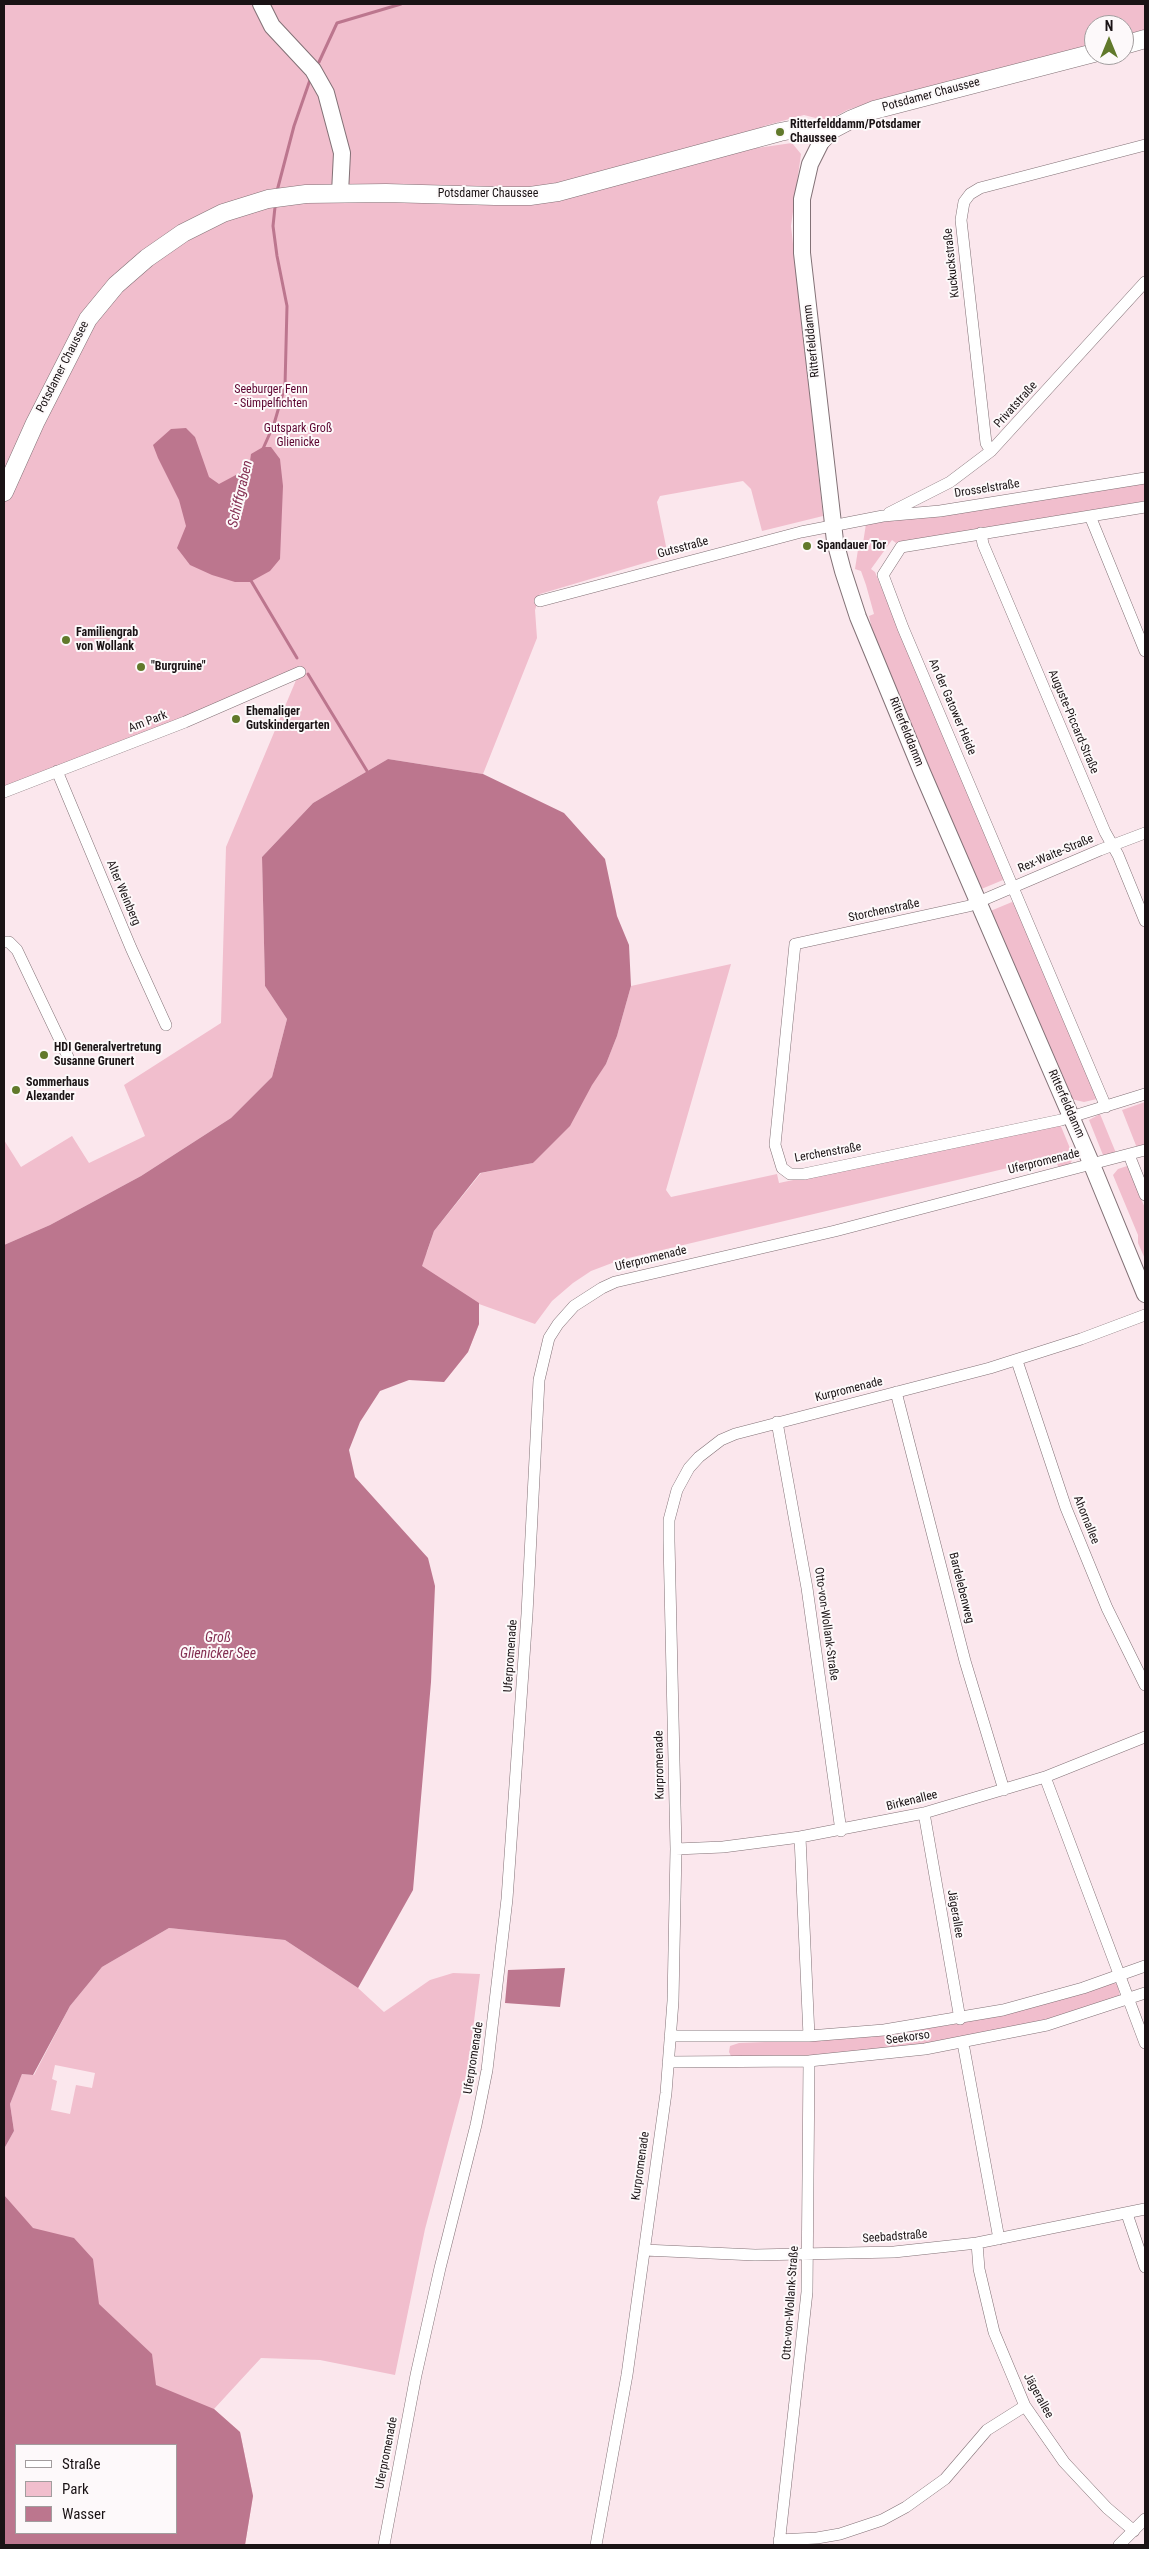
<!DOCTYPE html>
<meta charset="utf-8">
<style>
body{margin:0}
#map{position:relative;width:1149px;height:2549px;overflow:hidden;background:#fbe7ed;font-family:"Roboto Condensed",sans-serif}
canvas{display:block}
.frame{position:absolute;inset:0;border:5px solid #1a1315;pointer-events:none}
.legend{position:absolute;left:15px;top:2444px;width:162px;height:90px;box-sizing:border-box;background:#fdf9fa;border:1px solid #a29d9e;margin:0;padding:6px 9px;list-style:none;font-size:15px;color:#1a1315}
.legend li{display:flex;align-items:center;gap:10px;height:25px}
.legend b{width:25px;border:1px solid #a29d9e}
.north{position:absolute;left:1084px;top:15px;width:50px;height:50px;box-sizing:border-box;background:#fdf9fa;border:1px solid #a29d9e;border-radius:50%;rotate:0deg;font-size:14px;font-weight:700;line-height:20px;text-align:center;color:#1a1315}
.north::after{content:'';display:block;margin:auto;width:18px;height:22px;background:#61792b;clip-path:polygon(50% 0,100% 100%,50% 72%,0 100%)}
</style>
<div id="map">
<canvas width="1149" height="2549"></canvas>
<div class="frame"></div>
<ul class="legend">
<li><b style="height:6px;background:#fff"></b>Straße</li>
<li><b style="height:14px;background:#f1becd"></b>Park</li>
<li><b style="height:14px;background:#bc768e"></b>Wasser</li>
</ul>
<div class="north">N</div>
</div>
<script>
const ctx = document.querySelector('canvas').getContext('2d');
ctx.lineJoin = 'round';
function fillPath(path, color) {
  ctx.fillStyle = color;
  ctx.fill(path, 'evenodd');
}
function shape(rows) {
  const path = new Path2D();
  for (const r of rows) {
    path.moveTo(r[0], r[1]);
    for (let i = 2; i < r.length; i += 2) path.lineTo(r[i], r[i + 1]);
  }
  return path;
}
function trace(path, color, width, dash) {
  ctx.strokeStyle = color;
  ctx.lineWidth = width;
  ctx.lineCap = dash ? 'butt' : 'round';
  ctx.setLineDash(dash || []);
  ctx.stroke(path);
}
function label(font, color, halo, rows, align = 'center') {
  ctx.font = font + ' "Roboto Condensed",sans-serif';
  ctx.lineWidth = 4;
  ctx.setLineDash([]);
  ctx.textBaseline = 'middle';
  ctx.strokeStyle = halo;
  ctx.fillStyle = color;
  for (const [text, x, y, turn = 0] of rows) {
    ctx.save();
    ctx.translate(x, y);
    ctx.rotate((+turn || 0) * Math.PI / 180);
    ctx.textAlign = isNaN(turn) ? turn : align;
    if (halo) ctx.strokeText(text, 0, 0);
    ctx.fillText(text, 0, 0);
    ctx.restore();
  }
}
fillPath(shape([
 [4,4,1145,4,1145,31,1124,36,1124,25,1094,25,1094,44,878,100,847,110,827,121,804,115,764,126,757,148,792,143,801,154,791,226,823,516,762,531,751,489,743,481,660,496,657,502,668,556,540,594,535,610,537,638,483,774,388,759,313,803,262,857,265,986,287,1019,272,1077,231,1118,141,1176,50,1225,4,1245,4,1140,21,1167,72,1136,89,1163,145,1136,124,1085,221,1023,226,847,299,673,4,793],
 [1145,483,1145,502,896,543,892,540,871,569,875,572,1003,875,1003,880,979,890,876,646,869,616,874,614,866,585,861,571,855,569,859,543,863,543,866,524],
 [1012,902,1015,903,1097,1099,1084,1102,1071,1099,988,912],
 [731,964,666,1190,671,1197,777,1174,779,1183,1060,1124,1074,1158,1069,1165,1059,1168,1054,1157,620,1260,591,1271,573,1283,552,1301,535,1324,479,1304,479,1324,468,1352,444,1382,411,1265,427,1252,434,1231,481,1173,533,1163,606,1064,617,1036,631,986],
 [1145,1102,1145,1146,1137,1148,1122,1110],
 [1100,1114,1116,1153,1103,1155,1089,1120],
 [1127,1166,1145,1208,1145,1259,1138,1243,1138,1235,1113,1175,1118,1169],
 [169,1928,285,1940,358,1988,384,2012,430,1980,453,1973,480,1974,468,2068,425,2229,395,2375,320,2360,261,2358,214,2409,240,2432,253,2496,245,2545,167,2408,4,2229,4,2149,14,2131,10,2104,22,2074,34,2075,70,2006,102,1967],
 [55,2065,95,2073,92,2088,76,2085,70,2114,51,2110,57,2081,52,2079],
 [1114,1983,1118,1984,1120,1997,1050,2019,957,2040,840,2055,732,2058,729,2052,730,2046,739,2043,843,2039,950,2025,980,2019]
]), '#f1becd');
fillPath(shape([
 [186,428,195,437,209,477,219,484,249,468,251,454,263,447,271,447,280,459,283,486,280,559,270,571,250,582,235,582,212,575,190,565,177,548,186,526,179,500,158,458,153,445,171,429],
 [388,759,483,774,564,813,605,859,617,916,629,945,631,986,617,1036,606,1064,592,1085,570,1126,533,1163,480,1173,434,1231,422,1266,479,1303,479,1324,468,1352,444,1382,409,1380,380,1391,360,1422,349,1450,355,1477,428,1558,435,1586,431,1682,413,1890,358,1988,285,1940,169,1928,102,1967,70,2006,33,2075,22,2074,10,2104,14,2131,4,2149,4,1245,50,1225,141,1176,231,1118,272,1077,287,1019,265,986,262,857,313,803],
 [565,1968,560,2007,505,2003,508,1970],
 [4,2195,33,2228,74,2238,93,2259,99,2304,152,2354,156,2385,214,2409,240,2432,253,2496,245,2545,4,2545],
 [16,2445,176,2445,176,2533,16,2533]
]), '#bc768e');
trace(shape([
 [319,62,337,23,401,4],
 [277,191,294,126,311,77],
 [262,451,274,424,285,386,287,306,277,256,273,226,275,207],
 [250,579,297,658],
 [308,674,367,771]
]), '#bc768e', 3);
const street = shape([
 [991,451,986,443,961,220,964,202,970,194,980,188,1145,145],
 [889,513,950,482,991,451,1145,282],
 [1090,516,1145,651],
 [981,533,983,544,1105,832,1118,855,1145,921],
 [540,601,801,532,883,516,940,511,1145,478],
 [57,771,131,948,166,1025],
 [4,792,185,722,300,672],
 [1145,833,1100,850,969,906,795,944,775,1145,782,1168,790,1174,804,1174,1061,1120,1145,1094],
 [4,942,9,942,17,950,68,1057],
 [1106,1107,903,628,883,575,901,547,1145,507],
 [1129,1155,1145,1195],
 [1017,1361,1066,1508,1107,1608,1145,1685],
 [896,1392,965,1661,1004,1790],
 [777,1422,807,1588,841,1831],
 [1045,1777,1145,2043],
 [924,1813,960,2019],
 [800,1837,809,2036],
 [676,1849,723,1847,800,1837,924,1813,1045,1777,1145,1737],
 [670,2036,809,2036,884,2030,1003,2010,1083,1988,1145,1966],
 [963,2043,999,2239],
 [668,2062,809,2061,925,2049,1047,2025,1145,1993],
 [1127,2214,1145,2267],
 [977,2243,979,2269,994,2332,1025,2406,1064,2462,1107,2508,1134,2531],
 [644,2250,755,2255,894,2252,977,2243,1145,2209],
 [779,2540,817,2538,840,2534,882,2520,906,2507,945,2479,987,2430,1025,2406],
 [384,2545,416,2375,440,2268,476,2125,487,2070,507,1899,527,1614,539,1380,549,1338,558,1324,574,1306,602,1288,615,1282,835,1231,1145,1150],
 [596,2545,627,2375,666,2093,673,2001,676,1849,669,1541,669,1520,677,1490,689,1468,699,1457,721,1440,735,1434,990,1368,1081,1339,1145,1315],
 [779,2545,807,2292,809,2061],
 [1119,2545,1145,2519]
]);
const secondary = shape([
 [261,4,272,26,313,70,326,93,342,153,340,193],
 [822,140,810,164,802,199,802,253,835,541,843,571,858,617,922,772,1092,1165,1145,1294]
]);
const primary = shape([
 [1124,45,1145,39],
 [4,492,35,423,88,319,116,285,147,258,183,233,223,213,268,199,306,194,386,193,495,196,530,196,558,192,780,132,795,129,807,131,822,140,833,129,852,119,874,110,1094,53]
]);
trace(street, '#827176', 12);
trace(secondary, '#827176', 18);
trace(primary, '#827176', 19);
trace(street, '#fff', 11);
trace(secondary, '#fff', 16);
trace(primary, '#fff', 18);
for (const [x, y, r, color] of [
 [780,132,5,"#61792b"],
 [807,546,5,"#61792b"],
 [66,640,5,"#61792b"],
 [141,667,5,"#61792b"],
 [236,719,5,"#61792b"],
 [44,1055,5,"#61792b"],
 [16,1090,5,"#61792b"]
]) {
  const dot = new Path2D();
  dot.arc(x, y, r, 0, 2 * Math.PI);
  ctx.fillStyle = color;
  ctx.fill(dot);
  trace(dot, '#fdf9fa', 2);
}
label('12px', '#1a1315', '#fdf9fa', [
 ["Potsdamer Chaussee",931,95,-15],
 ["Potsdamer Chaussee",488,194],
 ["Kuckuckstraße",952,263,-96],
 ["Ritterfelddamm",812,341,-96],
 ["Potsdamer Chaussee",63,367,-63],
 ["Privatstraße",1016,405,-48],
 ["Drosselstraße",987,489,-9],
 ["Gutsstraße",683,548,-15],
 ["An der Gatower Heide",952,707,67],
 ["Am Park",148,722,-21],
 ["Auguste-Piccard-Straße",1073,722,67],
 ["Ritterfelddamm",906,732,68],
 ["Rex-Waite-Straße",1056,854,-23],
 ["Alter Weinberg",123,893,67],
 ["Storchenstraße",884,911,-12],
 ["Ritterfelddamm",1066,1104,66],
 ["Lerchenstraße",828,1153,-10],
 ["Uferpromenade",1044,1162,-14],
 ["Uferpromenade",651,1259,-14],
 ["Kurpromenade",849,1390,-14],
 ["Ahornallee",1086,1520,68],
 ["Bardelebenweg",961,1588,76],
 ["Otto-von-Wollank-Straße",826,1624,82],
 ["Uferpromenade",511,1656,-86],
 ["Kurpromenade",660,1765,-91],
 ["Birkenallee",912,1801,-14],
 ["Jägerallee",955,1914,80],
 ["Seekorso",908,2038,-8],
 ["Uferpromenade",474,2058,-81],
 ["Kurpromenade",641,2166,-82],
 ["Seebadstraße",895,2237,-4],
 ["Otto-von-Wollank-Straße",791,2303,-86],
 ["Jägerallee",1038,2396,61],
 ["Uferpromenade",387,2453,-79]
]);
label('bold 12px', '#1a1315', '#fdf9fa', [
 ["Ritterfelddamm/Potsdamer",790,125],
 ["Chaussee",790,139],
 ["Spandauer Tor",817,546],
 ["Familiengrab",76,633],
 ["von Wollank",76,647],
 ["\"Burgruine\"",151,667],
 ["Ehemaliger",246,712],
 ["Gutskindergarten",246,726],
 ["HDI Generalvertretung",54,1048],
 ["Susanne Grunert",54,1062],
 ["Sommerhaus",26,1083],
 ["Alexander",26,1097]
], 'left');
label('12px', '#5d0531', '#fdf9fa', [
 ["Seeburger Fenn",271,390],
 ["- Sümpelfichten",271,404],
 ["Gutspark Groß",298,429],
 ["Glienicke",298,443]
]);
label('italic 14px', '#842f52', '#fdf9fa', [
 ["Schiffgraben",241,494,-77],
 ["Groß",218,1638],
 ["Glienicker See",218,1654]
]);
</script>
